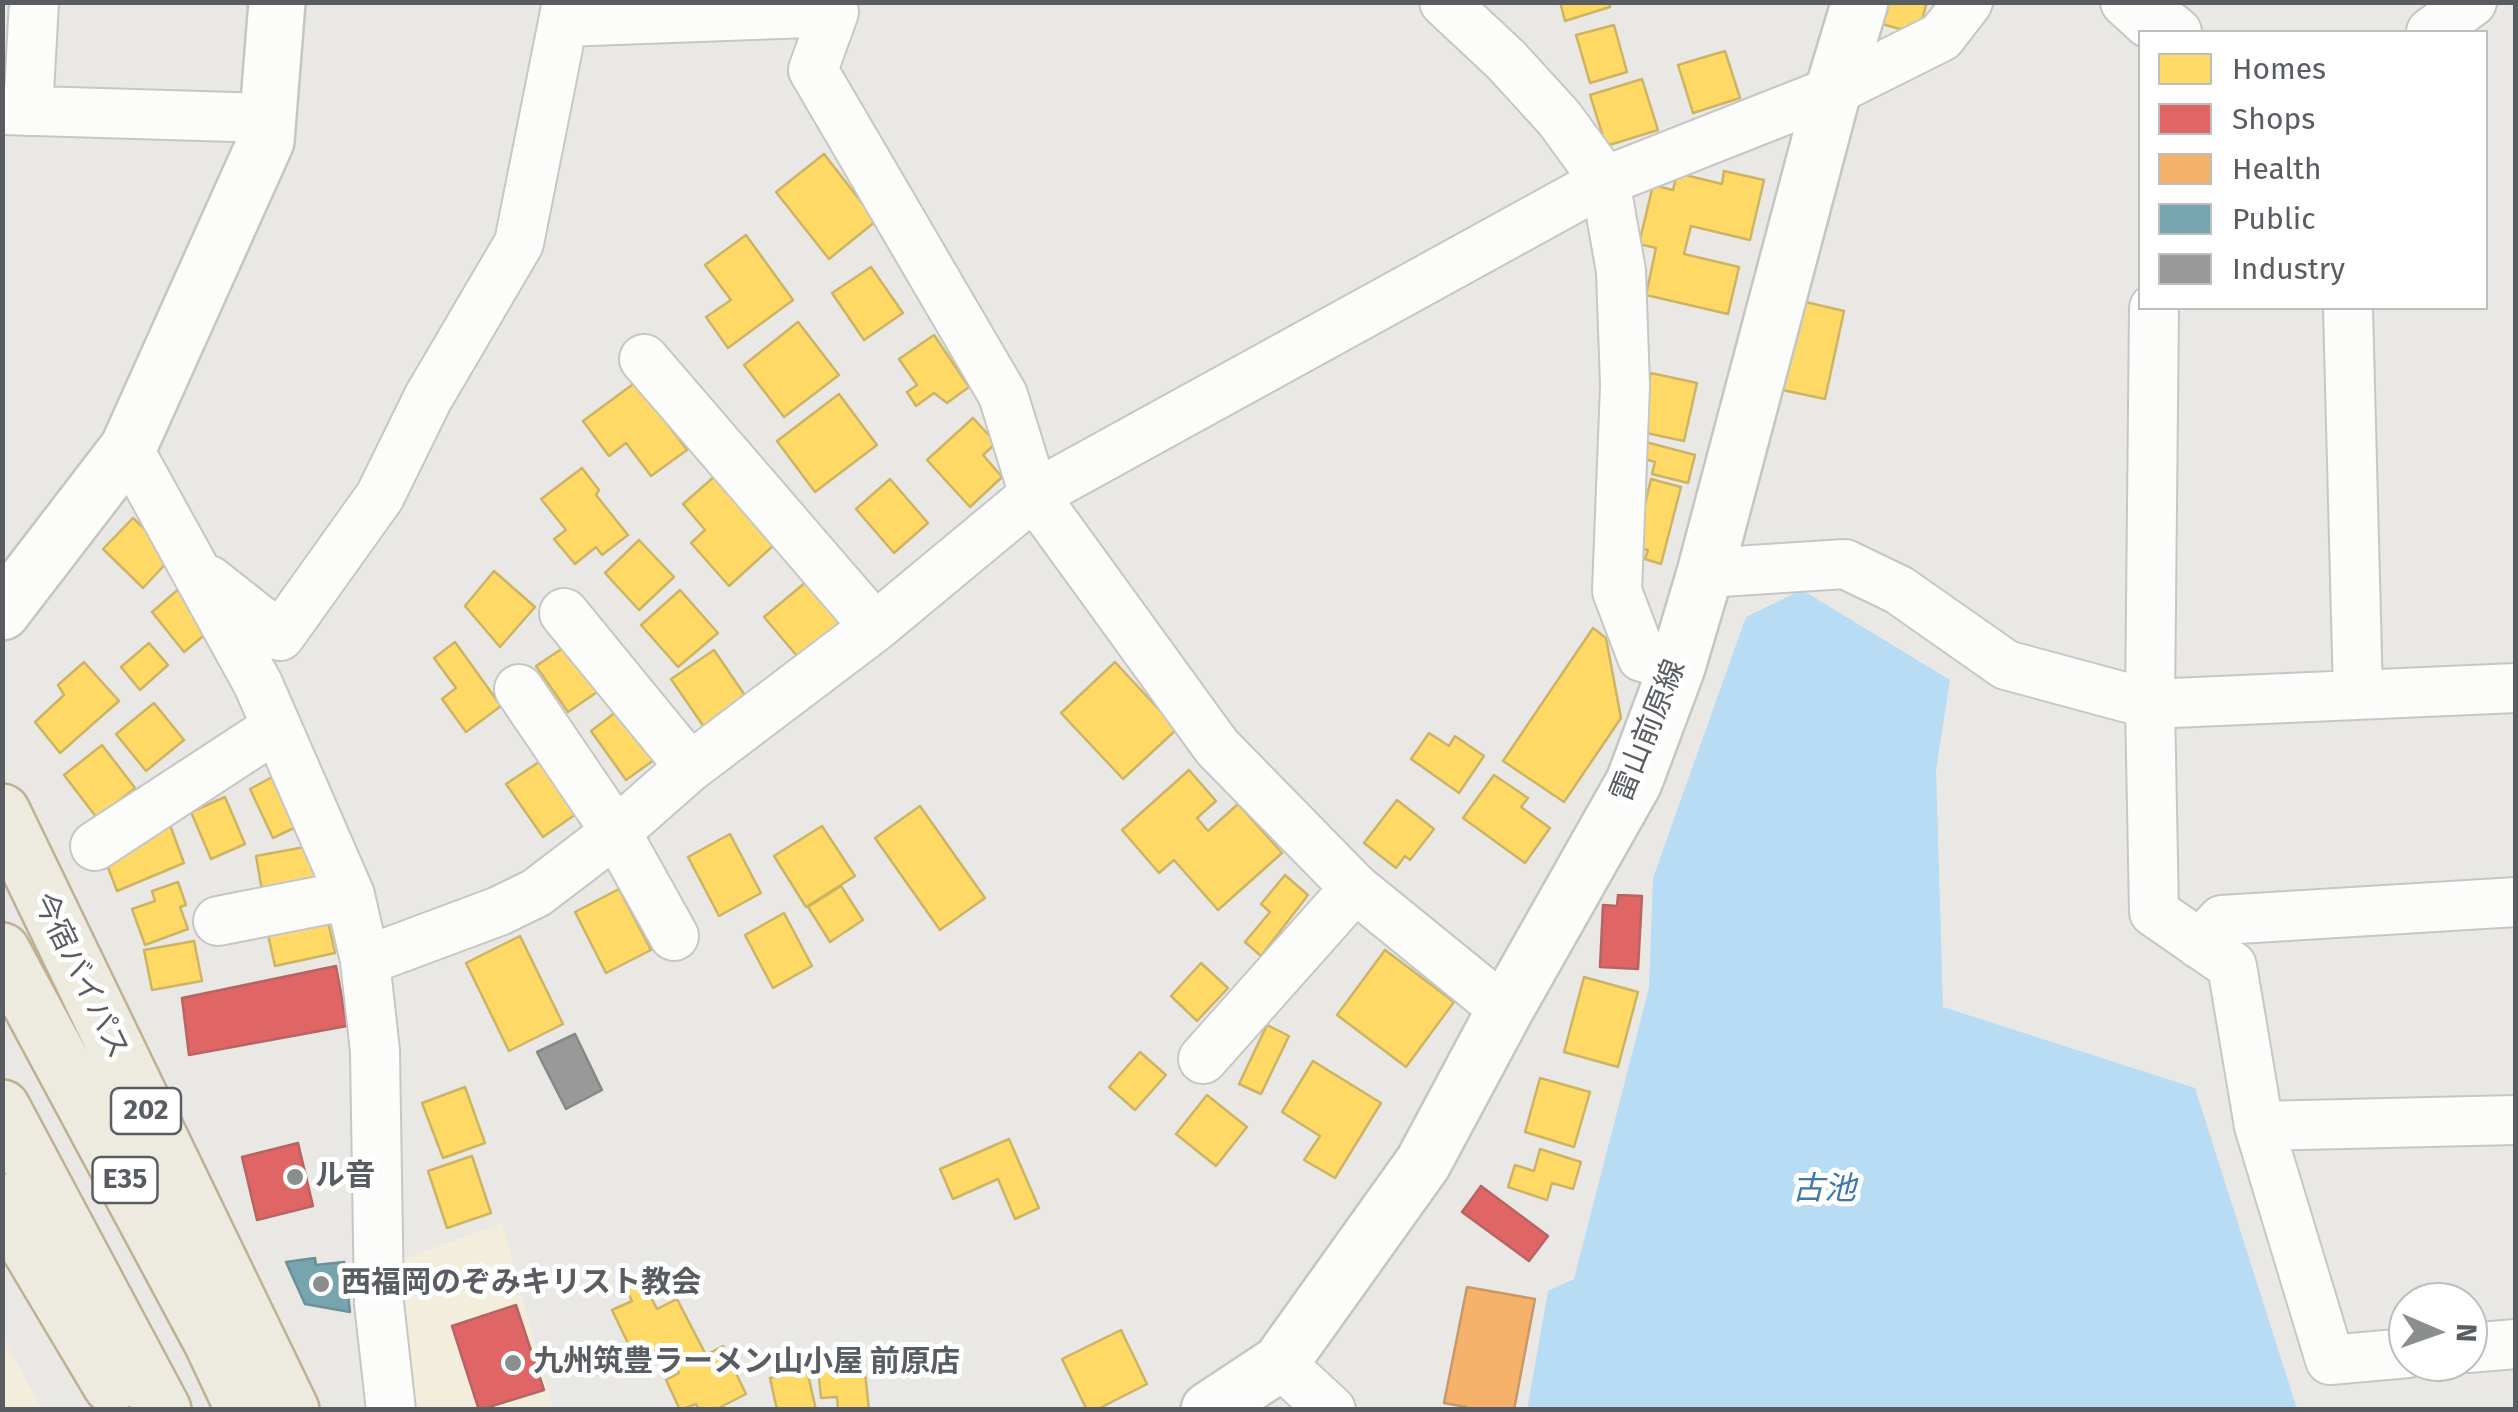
<!DOCTYPE html>
<meta charset="utf-8">
<style>
body{margin:0}
#map{position:relative;width:2518px;height:1412px;overflow:hidden;background:#e9e8e4;font-family:"Fira Sans",sans-serif}
canvas{display:block}
.frame{position:absolute;inset:0;border:5px solid #595d61;pointer-events:none}
.legend{position:absolute;left:2138px;top:30px;width:350px;height:280px;box-sizing:border-box;background:#fff;border:2px solid #bdbec0;margin:0;padding:12px 18px;list-style:none;font-size:30px;color:#595d61}
.legend li{display:flex;align-items:center;gap:20px;height:50px}
.legend b{width:50px;border:2px solid #bdbec0}
.north{position:absolute;left:2388px;top:1282px;width:100px;height:100px;box-sizing:border-box;background:#fff;border:2px solid #bdbec0;border-radius:50%;rotate:92deg;font-size:28px;font-weight:700;line-height:40px;text-align:center;color:#595d61}
.north::after{content:'';display:block;margin:auto;width:35px;height:45px;background:#8b8e8f;clip-path:polygon(50% 0,100% 100%,50% 72%,0 100%)}
</style>
<div id="map">
<canvas width="2518" height="1412"></canvas>
<div class="frame"></div>
<ul class="legend">
<li><b style="height:28px;background:#ffd966"></b>Homes</li>
<li><b style="height:28px;background:#e06666"></b>Shops</li>
<li><b style="height:28px;background:#f6b26b"></b>Health</li>
<li><b style="height:28px;background:#76a5af"></b>Public</li>
<li><b style="height:28px;background:#999"></b>Industry</li>
</ul>
<div class="north">N</div>
</div>
<script>
const ctx = document.querySelector('canvas').getContext('2d');
ctx.lineJoin = 'round';
function fillPath(path, color) {
  ctx.fillStyle = color;
  ctx.fill(path, 'evenodd');
}
function shape(rows) {
  const path = new Path2D();
  for (const r of rows) {
    path.moveTo(r[0], r[1]);
    for (let i = 2; i < r.length; i += 2) path.lineTo(r[i], r[i + 1]);
  }
  return path;
}
function trace(path, color, width, dash) {
  ctx.strokeStyle = color;
  ctx.lineWidth = width;
  ctx.lineCap = dash ? 'butt' : 'round';
  ctx.setLineDash(dash || []);
  ctx.stroke(path);
}
function label(font, color, halo, rows, align = 'center') {
  ctx.font = font + ' "Fira Sans","Noto Sans JP",sans-serif';
  ctx.lineWidth = 10;
  ctx.setLineDash([]);
  ctx.textBaseline = 'middle';
  ctx.strokeStyle = halo;
  ctx.fillStyle = color;
  for (const [text, x, y, turn = 0] of rows) {
    ctx.save();
    ctx.translate(x, y);
    ctx.rotate((+turn || 0) * Math.PI / 180);
    ctx.textAlign = isNaN(turn) ? turn : align;
    if (halo) ctx.strokeText(text, 0, 0);
    ctx.fillText(text, 0, 0);
    ctx.restore();
  }
}
fillPath(shape([
 [502,1223,553,1409,414,1409,393,1263],
 [3,1338,42,1409,3,1409]
]), '#f3eedc');
fillPath(shape([
 [1802,590,1950,680,1936,770,1943,1007,2195,1088,2297,1409,1527,1410,1548,1291,1574,1279,1649,988,1653,878,1746,617]
]), '#b7dcf4');
const homes = shape([
 [1560,2,1609,2,1610,7,1565,21,1560,2],
 [1880,2,1927,2,1918,34,1875,22,1880,2],
 [1614,25,1627,72,1590,83,1576,35,1614,25],
 [1725,51,1740,98,1693,113,1678,65,1725,51],
 [1642,79,1658,130,1606,146,1590,95,1642,79],
 [824,154,876,221,829,259,776,192,824,154],
 [1724,171,1764,180,1750,240,1691,226,1684,254,1739,267,1728,314,1646,295,1656,248,1639,244,1653,185,1673,190,1677,173,1722,184,1724,171],
 [746,235,793,300,728,348,706,317,731,300,705,265,746,235],
 [871,267,903,313,864,340,832,293,871,267],
 [1793,299,1844,311,1825,399,1773,388,1793,299],
 [798,322,839,375,784,417,744,365,798,322],
 [934,335,969,387,947,403,934,393,916,406,907,392,917,385,899,359,934,335],
 [1651,373,1697,383,1684,441,1637,431,1651,373],
 [636,382,687,450,651,476,626,443,609,456,583,421,636,382],
 [839,394,877,445,815,492,777,441,839,394],
 [973,418,996,443,983,455,1002,477,970,507,927,460,973,418],
 [1642,441,1695,455,1688,483,1652,474,1655,462,1638,457,1642,441],
 [582,468,599,490,596,495,628,535,602,555,596,547,575,564,554,539,566,530,541,499,582,468],
 [715,476,775,544,729,586,691,543,705,530,683,504,715,476],
 [890,479,928,523,894,553,856,509,890,479],
 [1651,479,1681,487,1661,564,1645,559,1648,550,1635,547,1651,479],
 [133,518,173,556,143,588,103,549,133,518],
 [639,540,674,577,639,610,605,573,639,540],
 [494,571,535,607,500,647,465,606,494,571],
 [806,582,844,628,803,663,764,617,806,582],
 [181,587,214,627,184,652,152,612,181,587],
 [680,590,718,633,678,667,641,625,680,590],
 [1593,628,1606,638,1621,718,1564,802,1503,761,1593,628],
 [455,642,501,706,466,732,442,699,456,688,434,658,455,642],
 [149,643,168,665,140,690,121,667,149,643],
 [569,644,600,690,568,712,536,666,569,644],
 [714,650,746,697,704,727,671,679,714,650],
 [84,662,119,701,60,753,35,722,64,695,58,685,84,662],
 [1115,662,1177,729,1123,779,1061,713,1115,662],
 [629,702,665,752,626,780,591,731,629,702],
 [154,703,184,740,146,771,116,734,154,703],
 [1429,733,1449,746,1455,736,1484,756,1459,793,1411,759,1429,733],
 [102,745,135,788,97,818,64,775,102,745],
 [539,762,576,814,543,837,506,784,539,762],
 [1189,770,1216,801,1197,818,1208,831,1238,804,1282,853,1218,910,1174,860,1159,873,1122,830,1189,770],
 [276,775,298,826,273,838,250,789,276,775],
 [1494,775,1528,798,1521,807,1550,828,1525,863,1463,818,1494,775],
 [225,797,245,844,211,859,191,812,225,797],
 [1397,800,1434,829,1410,860,1405,856,1396,868,1364,843,1397,800],
 [920,806,985,898,940,930,875,838,920,806],
 [170,825,184,863,117,891,104,857,170,825],
 [822,826,855,876,806,907,774,856,822,826],
 [730,834,761,893,719,916,688,857,730,834],
 [310,846,317,886,263,896,256,856,310,846],
 [1285,875,1308,895,1261,956,1245,942,1270,912,1261,904,1285,875],
 [178,882,186,905,180,907,188,929,145,945,132,909,155,901,152,891,178,882],
 [841,886,863,920,830,942,808,907,841,886],
 [619,889,651,950,606,973,575,912,619,889],
 [784,913,812,966,773,988,745,935,784,913],
 [327,917,335,953,275,966,267,930,327,917],
 [520,936,563,1024,509,1051,466,963,520,936],
 [194,941,202,981,152,990,144,950,194,941],
 [1385,950,1454,1002,1406,1067,1337,1015,1385,950],
 [1201,963,1228,988,1197,1021,1171,996,1201,963],
 [1584,977,1638,992,1618,1067,1564,1052,1584,977],
 [1267,1025,1289,1036,1261,1094,1239,1084,1267,1025],
 [1140,1052,1166,1075,1135,1110,1109,1087,1140,1052],
 [1313,1061,1381,1103,1335,1178,1304,1160,1320,1136,1282,1112,1313,1061],
 [1540,1078,1590,1092,1574,1147,1525,1132,1540,1078],
 [465,1087,485,1143,443,1158,422,1103,465,1087],
 [1207,1095,1247,1127,1216,1166,1176,1134,1207,1095],
 [1009,1139,1039,1208,1015,1219,998,1179,953,1199,940,1169,1009,1139],
 [1540,1149,1581,1162,1573,1189,1552,1183,1547,1200,1508,1187,1515,1165,1534,1171,1540,1149],
 [472,1156,491,1213,447,1228,428,1171,472,1156],
 [641,1278,657,1309,677,1299,706,1355,723,1346,746,1394,715,1410,699,1410,696,1404,680,1410,666,1380,679,1373,666,1346,636,1360,612,1310,632,1301,625,1286,641,1278],
 [1121,1330,1147,1384,1096,1410,1087,1410,1062,1359,1121,1330],
 [863,1353,869,1410,838,1410,837,1397,821,1398,817,1358,863,1353],
 [807,1370,816,1410,777,1410,770,1378,807,1370]
]);
fillPath(homes, '#ffd966');
trace(homes, '#cdb464', 2.5);
const shops = shape([
 [1618,895,1642,896,1638,969,1600,967,1603,905,1617,906,1618,895],
 [336,966,347,1026,189,1055,182,998,336,966],
 [298,1143,313,1206,257,1220,242,1157,298,1143],
 [1481,1186,1548,1236,1529,1261,1462,1212,1481,1186],
 [516,1305,544,1390,479,1410,452,1326,516,1305]
]);
fillPath(shops, '#e06666');
trace(shops, '#b86364', 2.5);
const health = shape([
 [1467,1287,1535,1299,1514,1410,1466,1410,1466,1407,1444,1403,1467,1287]
]);
fillPath(health, '#f6b26b');
trace(health, '#c79868', 2.5);
const public = shape([
 [315,1258,316,1265,344,1262,350,1312,305,1304,286,1262,315,1258]
]);
fillPath(public, '#76a5af');
trace(public, '#6d8f98', 2.5);
const industry = shape([
 [575,1034,602,1090,566,1109,537,1052,575,1034]
]);
fillPath(industry, '#999');
trace(industry, '#868788', 2.5);
const street = shape([
 [831,2,834,12,813,70,1003,395,1034,495,1217,747,1355,888,1505,1010],
 [1444,2,1506,60,1559,118,1605,181,1621,271,1625,386,1617,591,1642,657,1677,667],
 [2125,2,2148,23,2171,27,2177,32],
 [563,22,834,12],
 [2431,32,2472,2],
 [2,110,267,118],
 [28,111,34,2],
 [2154,308,2150,704,2154,912,2232,966,2259,1126,2330,1360,2408,1353],
 [2348,308,2358,695],
 [644,359,875,627],
 [128,448,258,684,350,895,365,961,375,1051,379,1303,391,1410],
 [1705,573,1845,564,1899,590,2006,665,2150,704,2516,688],
 [209,580,280,636,380,496,428,398,519,243,567,2],
 [564,613,690,767],
 [519,689,616,832,674,936],
 [95,846,277,727],
 [218,921,350,895],
 [2199,944,2222,920,2516,902],
 [365,961,499,911,536,893,616,832,690,767,875,627,1034,495,1605,181,1833,91,1941,37,1968,2],
 [1203,1059,1355,888],
 [2259,1126,2516,1120],
 [2468,1348,2516,1344],
 [1280,1363,1331,1410]
]);
const secondary = shape([
 [2,612,128,448,266,141,277,2],
 [1209,1410,1280,1363,1423,1163,1505,1010,1634,782,1677,667,1705,573,1833,91,1860,2]
]);
const highway = shape([
 [2,812,291,1410],
 [2,951,212,1342,244,1410],
 [2,1108,163,1410],
 [2,1202,111,1385]
]);
trace(street, '#c6c6c6', 52);
trace(secondary, '#c5c5c4', 60);
trace(highway, '#bfb093', 60);
trace(street, '#fcfcfb', 48);
trace(secondary, '#fcfcfb', 55);
trace(highway, '#edeae0', 55);
for (const [x, y, r, color] of [
 [295,1177,10,"#8b8e8f"],
 [321,1284,10,"#8b8e8f"],
 [513,1363,10,"#8b8e8f"]
]) {
  const dot = new Path2D();
  dot.arc(x, y, r, 0, 2 * Math.PI);
  ctx.fillStyle = color;
  ctx.fill(dot);
  trace(dot, '#fff', 4);
}
for (const [x, y, w] of [
 [146,1111,70],
 [125,1180,65]
]) {
  const box = new Path2D();
  box.roundRect(x - w / 2, y - 23, w, 46, 8);
  ctx.fillStyle = '#fff';
  ctx.fill(box);
  trace(box, '#595d61', 2.5);
}
label('bold 28px', '#595d61', null, [
 ["202",146,1111],
 ["E35",125,1180]
]);
label('30px', '#595d61', '#fff', [
 ["雷山前原線",1649,731,-68],
 ["今宿バイパス",80,976,64]
]);
label('bold 30px', '#595d61', '#fff', [
 ["ル音",315,1177],
 ["西福岡のぞみキリスト教会",341,1284],
 ["九州筑豊ラーメン山小屋 前原店",533,1363]
], 'left');
label('italic 32px', '#4178ac', '#fff', [
 ["古池",1824,1190]
]);
</script>
